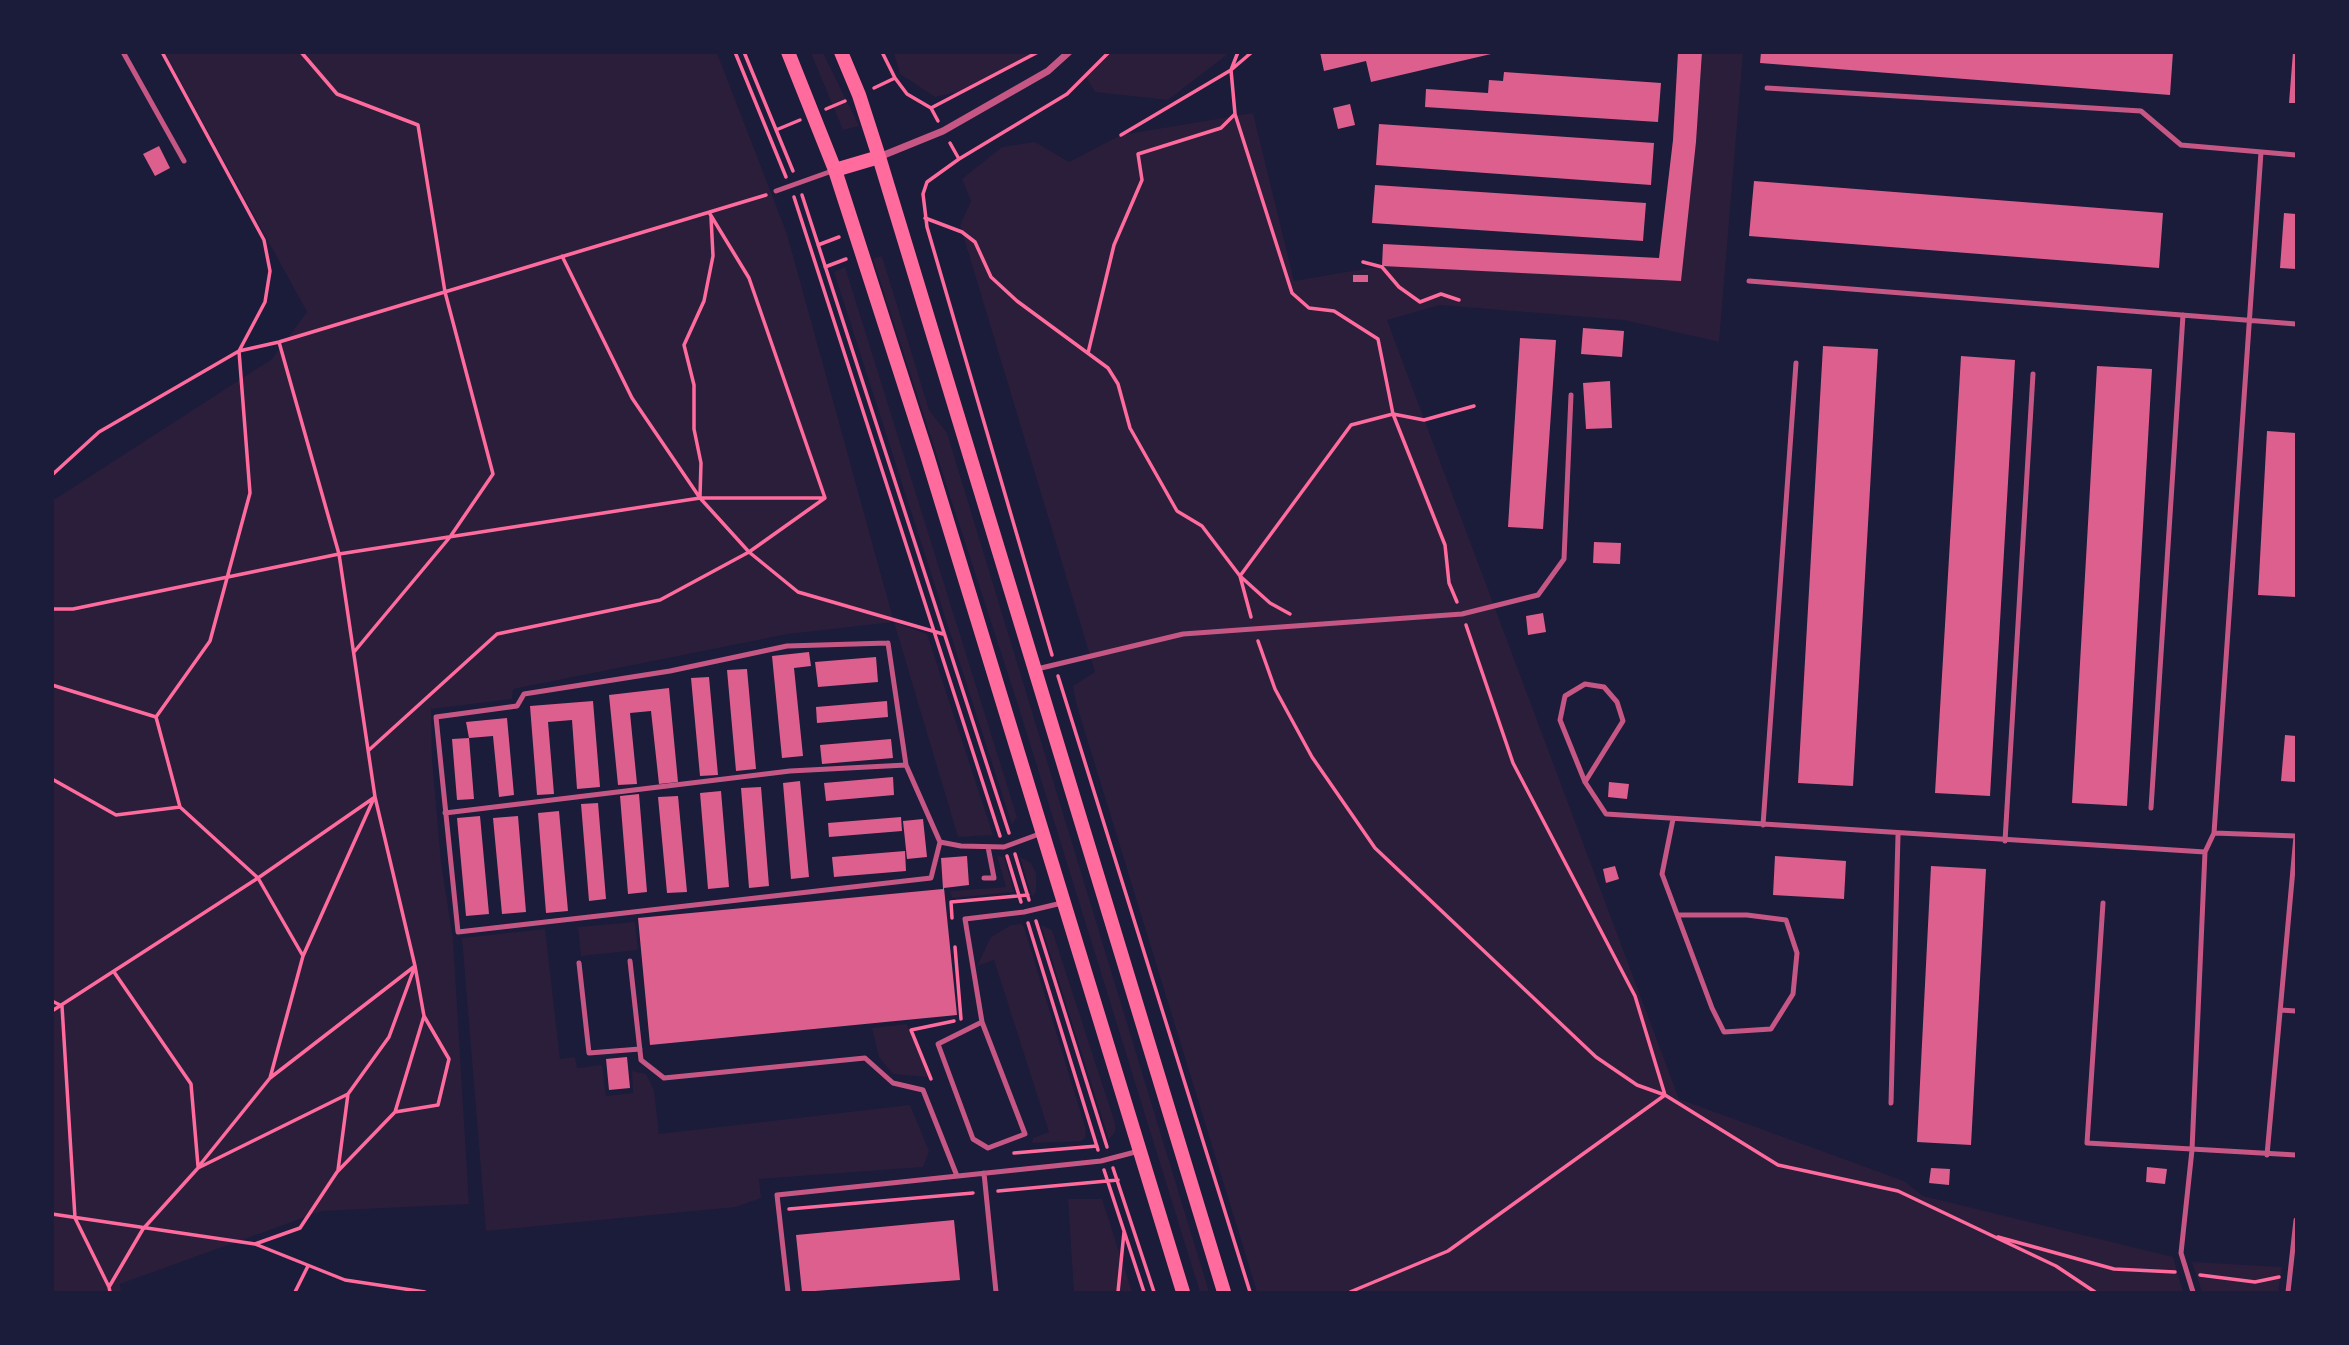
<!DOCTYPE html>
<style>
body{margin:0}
#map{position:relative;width:2349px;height:1345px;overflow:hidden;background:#1b1b3a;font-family:"Source Sans 3",sans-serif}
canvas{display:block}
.frame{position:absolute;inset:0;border:54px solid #1b1b3a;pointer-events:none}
</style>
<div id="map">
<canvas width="2349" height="1345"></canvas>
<div class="frame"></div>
</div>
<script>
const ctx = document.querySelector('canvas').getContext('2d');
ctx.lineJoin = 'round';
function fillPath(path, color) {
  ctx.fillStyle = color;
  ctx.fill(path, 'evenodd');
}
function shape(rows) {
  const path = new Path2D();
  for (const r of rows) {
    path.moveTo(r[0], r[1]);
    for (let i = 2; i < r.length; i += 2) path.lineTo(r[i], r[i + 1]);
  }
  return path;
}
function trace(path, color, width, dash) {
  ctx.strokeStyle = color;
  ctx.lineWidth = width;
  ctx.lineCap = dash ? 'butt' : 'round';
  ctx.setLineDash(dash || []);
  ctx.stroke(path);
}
fillPath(shape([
 [165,53,717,53,787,234,894,622,927,634,993,835,958,837,894,622,788,634,513,689,512,699,431,709,432,759,441,862,453,939,469,1204,322,1211,120,1284,121,1292,53,1292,52,501,272,359,307,312],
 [811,53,823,53,859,126,843,130],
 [894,53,1038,53,970,89,935,97,900,74],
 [1109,53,1229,53,1168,100,1095,92,1085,76],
 [1702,53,1743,53,1719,342,1624,320,1440,305,1387,320,1679,1099,1904,1181,1923,1196,2173,1257,2183,1292,1257,1292,1076,703,1073,686,1095,672,960,225,971,201,962,179,1002,147,1035,142,1069,162,1121,135,1253,113,1294,281,1382,266,1681,280,1696,142],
 [882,256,929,410,947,433,1209,1292,1200,1292,1017,702,873,259],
 [845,267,1017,817,1012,825,834,272],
 [997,856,1004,857,1014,892,952,898,950,891,1006,887],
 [1020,857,1031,863,1036,873,1036,891,1032,897],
 [635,922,638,950,581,956,578,927],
 [1021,924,1024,927,1086,1130,1085,1138,1081,1141,1032,1143,1033,1138,1049,1132,994,960,977,966,991,937,1011,925],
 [1041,925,1052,930,1115,1123,1115,1132,1109,1140],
 [545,929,560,1059,575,1057,577,1068,602,1065,606,1096,633,1093,632,1071,646,1074,654,1090,659,1134,910,1105,929,1151,923,1167,759,1179,761,1198,736,1207,486,1231,462,938],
 [907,1024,928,1077,893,1074,879,1057,872,1028],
 [1068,1199,1102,1199,1132,1292,1074,1292],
 [2192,1262,2282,1267,2278,1292,2202,1292]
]), '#2a1e3b');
fillPath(shape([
 [1320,52,1491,52,1491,54,1371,82,1366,61,1324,71],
 [1678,52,1702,52,1696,142,1681,281,1382,266,1383,244,1659,258,1673,140],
 [1761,52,2173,52,2170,95,1760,63],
 [2293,52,2296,52,2296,103,2289,103],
 [1504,72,1661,83,1658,122,1425,107,1426,89,1488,93,1489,80,1503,81],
 [1350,104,1355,125,1338,129,1333,108],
 [1379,124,1654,143,1651,185,1376,165],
 [159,146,170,168,155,176,143,154],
 [1754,181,2163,213,2159,268,1749,236],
 [1375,185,1646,203,1643,241,1372,223],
 [2284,213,2296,214,2296,269,2280,268],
 [1353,275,1368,275,1368,282,1353,282],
 [1583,328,1624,331,1622,357,1581,354],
 [1520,338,1556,340,1543,529,1508,527],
 [1823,346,1878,349,1853,786,1798,783],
 [1961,356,2015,360,1990,796,1935,793],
 [2097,366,2152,369,2127,806,2072,803],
 [1610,381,1612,428,1586,429,1583,383],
 [2267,431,2296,433,2296,597,2258,595],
 [1594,542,1621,543,1620,564,1593,563],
 [1543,613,1546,632,1528,635,1526,616],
 [809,652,811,666,794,668,803,756,782,758,772,656],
 [876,657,878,682,818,687,815,662],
 [747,669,756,769,736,771,727,670],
 [709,677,718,775,700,776,691,678],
 [669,688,678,782,659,784,651,711,630,713,637,784,618,785,609,695],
 [593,701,600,787,577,789,572,720,548,722,554,794,537,795,530,706],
 [887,701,888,717,817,723,816,707],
 [507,718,514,795,499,797,493,736,469,738,466,722],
 [2285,735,2296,736,2296,782,2281,781],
 [469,738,474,799,457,800,452,739],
 [891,739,893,758,822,764,820,745],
 [893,777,894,795,826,801,824,783],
 [800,781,809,877,791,879,783,783],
 [1609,782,1629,784,1627,799,1608,797],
 [761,787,769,886,749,888,741,788],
 [721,791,729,887,708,889,700,793],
 [639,794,647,892,628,894,620,796],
 [678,796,687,892,667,893,658,797],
 [598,803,606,899,589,901,581,804],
 [559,811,568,911,546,913,538,813],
 [480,816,489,914,466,916,457,818],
 [518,816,526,912,502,914,493,818],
 [901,817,902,831,829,837,828,823],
 [923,819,927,857,907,859,903,821],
 [905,851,906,871,834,877,832,857],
 [967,856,969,885,944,888,957,1015,650,1045,638,918,943,889,941,858],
 [1775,856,1846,861,1844,899,1773,895],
 [1615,866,1619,879,1606,883,1603,869],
 [1931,866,1986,869,1971,1145,1917,1142],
 [627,1057,630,1088,609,1090,606,1059],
 [2147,1167,2167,1169,2165,1184,2146,1182],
 [1931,1168,1950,1169,1949,1185,1929,1183],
 [954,1220,960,1280,802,1292,796,1235]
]), '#dd5f8e');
trace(shape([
 [301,52,337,94,418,125,445,292,493,474,450,537,354,652],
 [735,52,786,177],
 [744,52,793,171],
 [882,52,895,78,907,94,931,108,938,121],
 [1252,52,1231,70,1235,114,1292,293,1309,308,1334,311,1378,339,1393,414,1445,545,1449,583,1457,602],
 [874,88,895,78],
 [931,108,1038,52],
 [826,109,845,101],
 [776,130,800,120],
 [1121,135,1231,70,1238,52],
 [950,143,959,159],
 [802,195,1009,833],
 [794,197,1000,836],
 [925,218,962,232,975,242,991,277,1017,301,1108,368,1118,384,1130,428,1177,511,1202,526,1240,576,1270,603,1290,614],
 [818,245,839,237],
 [562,256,632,398,700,498,749,552,798,592,943,634],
 [1363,262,1382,267,1399,287,1420,302,1441,294,1459,300],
 [825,267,846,259],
 [1088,353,1114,245,1142,180,1138,154,1221,128,1235,114],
 [52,475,99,432,239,351,279,342,766,195],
 [700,496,701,463,694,429,694,385,684,345,704,301,713,256,711,217],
 [52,609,73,609,339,554,700,498,823,498],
 [1251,617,1240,576,1351,425,1393,414,1424,420,1474,406],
 [1466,625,1513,763,1635,996,1665,1095],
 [1258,641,1275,689,1312,757,1375,848,1596,1057,1637,1085,1665,1095,1778,1165,1898,1191,2056,1266,2095,1292],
 [1052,655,927,227,923,194,927,182,959,159,1067,94,1109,52],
 [1058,676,1250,1292],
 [52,685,156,717,180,807],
 [156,717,210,641,250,493,239,351,265,302,270,271,264,240,162,52],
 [369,750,497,634,660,600,749,552,825,498,749,278,710,214],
 [52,779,116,815,180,807,258,878,303,956],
 [1015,854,1029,900],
 [1007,856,1021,902],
 [952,918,951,902,1028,895],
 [1036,921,1107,1147],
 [1028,923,1098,1150],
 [955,947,961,1019],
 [114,972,191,1084,198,1166],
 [52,1001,62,1006],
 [62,1006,75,1218,109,1287],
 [52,1011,258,878,375,797,339,554,279,342],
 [931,1079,911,1030,954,1021],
 [395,1112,438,1105,449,1059,424,1016],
 [1014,1153,1097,1146],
 [199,1166,270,1078,303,956,374,798],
 [1113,1168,1154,1292],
 [338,1170,348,1094],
 [1104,1170,1144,1292],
 [998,1191,1118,1180],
 [789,1209,973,1193],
 [52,1214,255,1244,345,1280,425,1292],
 [1998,1237,2114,1269,2175,1272],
 [255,1244,300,1228,337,1172,395,1112,424,1016,415,966,270,1078],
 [2200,1275,2255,1282,2279,1277],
 [110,1292,109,1287,143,1229,198,1168,348,1094,389,1037,415,966,375,797],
 [295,1292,308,1266],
 [1118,1292,1124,1232],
 [1350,1292,1448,1251,1665,1095]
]), '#ff6b9d', 3.5);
trace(shape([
 [123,52,184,161],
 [1767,88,2141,111,2181,145,2296,155],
 [776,191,832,171],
 [1749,281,2296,324],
 [888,643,906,765,940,842,931,878,458,932,436,717,517,706,524,694,670,671,787,646,888,643],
 [1037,669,1183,634,1462,614,1538,595,1564,559,1571,395],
 [1585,782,1623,721,1617,702,1604,687,1585,684,1565,696,1560,720,1585,782,1606,814,2205,852],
 [2151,808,2183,315],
 [445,813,790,771,906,765],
 [1673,819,1662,874,1712,1008,1724,1032,1771,1029,1793,994,1797,953,1786,920,1747,915,1678,915],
 [1763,825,1796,363],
 [2214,833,2296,836,2267,1155],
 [2005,841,2033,374],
 [940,842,961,846,1004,847,1042,833],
 [984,878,994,878,988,847],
 [2103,903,2087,1143,2296,1155],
 [630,961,641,1060,664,1078,865,1058,893,1083,923,1090,957,1176],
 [579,963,589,1053,640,1049],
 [2280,1010,2296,1011],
 [982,1022,938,1044,973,1139,988,1148,1025,1134,982,1022,965,919,1024,912,1062,903],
 [1891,1103,1898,835],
 [984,1173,996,1292],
 [788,1292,777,1195,1101,1161,1139,1151],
 [2193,1292,2181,1253,2192,1150,2205,852,2214,833,2261,152],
 [2288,1292,2296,1220]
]), '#c65784', 5);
trace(shape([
 [879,157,943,131,1048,71,1069,52]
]), '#c65784', 7);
trace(shape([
 [788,52,835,170,927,455,1183,1292],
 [841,52,859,95,879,157,1224,1292],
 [835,170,879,157]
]), '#ff6b9d', 14);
</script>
